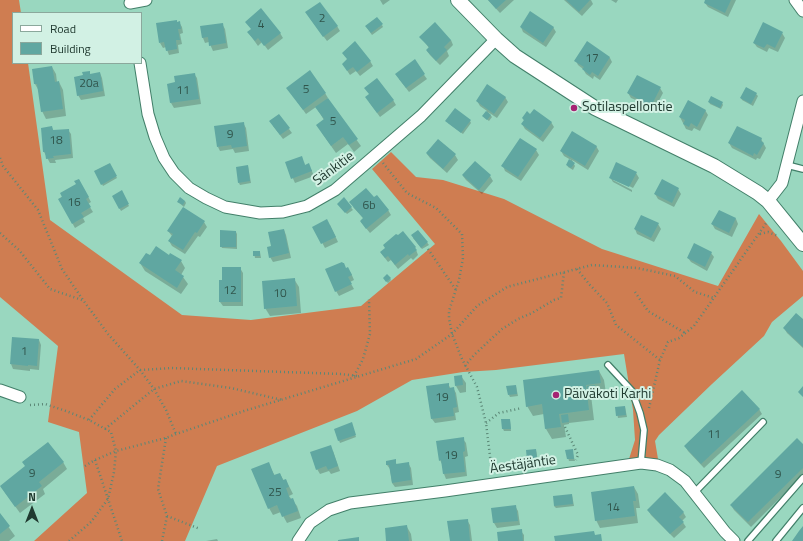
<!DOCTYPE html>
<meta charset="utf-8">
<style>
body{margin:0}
#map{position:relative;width:803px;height:541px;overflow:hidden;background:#99d7bf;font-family:"Titillium Web",sans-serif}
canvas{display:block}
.legend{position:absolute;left:12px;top:12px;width:130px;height:52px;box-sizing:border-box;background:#d2f1e4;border:1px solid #8ba89c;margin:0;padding:5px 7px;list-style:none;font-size:12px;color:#203a30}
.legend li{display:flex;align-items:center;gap:8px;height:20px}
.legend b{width:20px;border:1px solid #8ba89c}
.north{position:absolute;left:12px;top:489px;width:40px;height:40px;-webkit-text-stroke:3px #d2f1e4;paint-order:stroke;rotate:0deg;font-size:11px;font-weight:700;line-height:16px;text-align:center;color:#203a30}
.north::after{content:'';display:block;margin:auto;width:14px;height:18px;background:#203a30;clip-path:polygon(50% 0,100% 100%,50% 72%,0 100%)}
</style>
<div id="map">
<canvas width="803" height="541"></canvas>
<ul class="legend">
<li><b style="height:5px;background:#fff"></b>Road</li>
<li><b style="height:11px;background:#60a7a1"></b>Building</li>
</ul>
<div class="north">N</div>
</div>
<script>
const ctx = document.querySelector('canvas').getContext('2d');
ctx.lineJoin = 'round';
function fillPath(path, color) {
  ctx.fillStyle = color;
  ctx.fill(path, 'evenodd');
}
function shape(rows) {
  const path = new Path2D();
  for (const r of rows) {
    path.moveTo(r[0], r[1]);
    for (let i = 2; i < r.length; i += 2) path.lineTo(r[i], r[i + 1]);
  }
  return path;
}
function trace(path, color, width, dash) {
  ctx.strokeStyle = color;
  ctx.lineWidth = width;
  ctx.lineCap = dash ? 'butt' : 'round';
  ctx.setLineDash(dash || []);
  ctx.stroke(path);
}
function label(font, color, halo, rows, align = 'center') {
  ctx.font = font + ' "Titillium Web",sans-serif';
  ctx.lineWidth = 4;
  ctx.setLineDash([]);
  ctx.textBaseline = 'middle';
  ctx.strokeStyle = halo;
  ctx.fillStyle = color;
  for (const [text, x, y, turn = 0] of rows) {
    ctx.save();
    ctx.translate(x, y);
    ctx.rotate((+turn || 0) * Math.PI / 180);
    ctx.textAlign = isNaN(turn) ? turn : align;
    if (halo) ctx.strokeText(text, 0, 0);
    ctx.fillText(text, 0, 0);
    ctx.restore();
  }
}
fillPath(shape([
 [0,0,19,0,21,13,13,13,13,63,28,63,50,220,182,315,251,320,361,306,435,244,372,169,391,152,416,177,443,180,504,199,602,249,718,286,759,214,781,241,803,271,803,296,772,322,764,336,712,384,659,435,655,441,658,459,629,459,635,440,633,410,624,354,496,370,463,372,412,380,357,411,217,466,185,541,34,541,87,493,79,432,48,422,58,346,0,297]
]), '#cf7d51');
fillPath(shape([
 [380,0,390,0,383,5],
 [488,0,514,0,500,13],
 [564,0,591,0,593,4,582,16],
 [611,0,618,0,616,3],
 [707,0,736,0,728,17,708,7,705,3],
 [309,17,337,26,340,31,327,41],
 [176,21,177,23,179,22,182,27,183,33,180,34,182,44,178,45,179,53,169,55,166,47,163,48,160,43],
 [222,24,225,29,228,48,213,51,209,42,205,43,203,38,201,27],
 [382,25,383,27,372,35,367,28],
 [521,27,553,27,556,32,546,47,523,32],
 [248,32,280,33,283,38,268,50,262,42,258,46],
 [782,33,785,38,778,52,769,48,767,52,757,47,754,43],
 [421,37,451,40,453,45,447,51,449,56,440,65,430,55,427,51,429,48],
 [588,43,610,58,612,62,600,80,594,76,593,79,586,74,583,69,578,65,576,61],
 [343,53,370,61,373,66,360,76,356,71,350,75,346,69,348,60],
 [414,61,427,79,409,92,399,79],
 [52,67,56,74,57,82,59,82,63,90,66,116,46,119,42,111,39,91,35,84],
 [89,72,91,75,100,73,102,78,105,96,81,100,78,95,84,76],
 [194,74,197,78,201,104,174,108,171,103,168,84,176,83],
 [660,88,663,93,653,112,641,106,638,101,631,98,628,93],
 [291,93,325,93,328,98,327,99,361,146,354,152,348,144,336,153,322,133,324,120,316,107,306,114],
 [756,94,758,96,753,106,742,100,741,98],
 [369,95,393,100,396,105,380,117,369,102],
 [505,97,508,102,497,118,488,112,492,117,489,121,485,118,483,116,487,111,480,106,477,101],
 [709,102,722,103,723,105,721,109,710,104],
 [705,110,708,115,700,131,694,128,692,131,686,129,680,117],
 [523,118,551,122,554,127,543,142,525,129,522,124,524,121],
 [470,121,471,123,463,134,448,123],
 [243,123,246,128,249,151,235,153,233,149,220,151,218,147],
 [273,126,289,129,292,133,283,139],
 [52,128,54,131,68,130,71,134,73,158,55,160,56,163,50,163,44,152],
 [761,139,766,148,760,159,757,158,756,160,732,148,729,143],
 [596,146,599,151,588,170,572,160,575,166,573,170,568,167,567,165,571,160,564,156,561,151],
 [536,150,539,155,521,181,505,171,503,166],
 [427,154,455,155,458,160,447,173,430,158],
 [304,162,305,166,311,169,314,176,295,183,286,163],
 [475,162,490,176,493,181,482,194,466,180,463,176],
 [109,164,117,178,103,186,95,171],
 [248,166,251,183,240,185,239,183],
 [636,173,639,178,633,188,613,178,613,180,632,190,632,192,613,182,610,177],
 [79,180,91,202,88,204,93,212,83,218,85,222,75,228,59,199,77,184],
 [678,189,681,194,674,207,658,199,655,194],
 [121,192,129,206,121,211,113,196],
 [344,199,353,210,347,214,340,206],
 [185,201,186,203,184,207,178,202],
 [353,207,388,210,391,215,370,233,361,222,364,219],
 [719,211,736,219,738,224,732,237,715,229,712,224],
 [204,222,207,227,200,237,198,236,185,254,172,246,169,241,172,236,168,231],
 [658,224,661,229,654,242,637,234,635,229],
 [330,225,338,242,325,248,314,227],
 [284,230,286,235,291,258,273,262,270,257,272,247],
 [418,231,429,245,422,249,413,238],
 [236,232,237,234,237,249,222,248,221,246],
 [415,247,418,255,413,260,411,258,398,269,391,260,388,262,381,253],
 [254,252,260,252,261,258,255,258],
 [711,253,714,257,707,271,691,262,688,258],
 [169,256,181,261,185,268,181,275,183,277,188,284,181,294,145,271,140,263,150,257],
 [240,268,243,273,243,306,223,306,220,302,223,281],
 [347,269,351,273,354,280,350,282,354,289,339,296,336,291],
 [390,278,391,280,388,283,385,280],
 [294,279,299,287,301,313,270,316,265,308],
 [803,320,803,348,787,333,784,328],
 [13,338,39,340,41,345,39,370,30,369,30,371,13,369,11,364],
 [599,371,604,380,606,393,591,395,594,420,569,423,569,424,564,425,566,437,552,439,546,429,544,414,533,416,527,406],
 [461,376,466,383,466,392,460,393,456,386],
 [448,384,451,389,453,388,456,393,459,412,455,413,456,420,435,423,432,419],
 [516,386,518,396,510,397,509,395],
 [625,407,627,417,618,418,616,408],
 [759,409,762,414,704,468,688,451,685,446],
 [510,420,511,431,504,431,503,429],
 [352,426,356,437,340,443,335,430],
 [463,439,466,443,468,456,465,457,467,476,446,479,444,474,443,466,440,460],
 [803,446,803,475,751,527,734,510,731,505],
 [536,450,538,461,530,462,528,460],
 [572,450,575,461,569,461,566,451],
 [333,451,340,471,331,474,329,471,320,474,317,469],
 [395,461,397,465,408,463,411,468,413,485,395,487,392,483,390,469,387,465],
 [63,462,67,469,43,489,45,494,20,513,1,487,26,467],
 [268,463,275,476,280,474,284,481,286,480,293,494,289,496,297,506,301,518,287,523,281,512,273,515,269,508],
 [634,487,638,494,640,508,636,508,638,523,600,528,596,520],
 [572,495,574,506,556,508,554,506],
 [515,506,518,511,520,525,497,528,494,523,492,509],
 [648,510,683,512,686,517,682,521,686,527,674,538,651,515],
 [0,515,15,536,9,541,0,541],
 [467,520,470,525,472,541,451,541],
 [407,527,411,534,412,541,387,541],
 [521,531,524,535,524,541,499,541],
 [217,539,218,541,206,541]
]), '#0003');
fillPath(shape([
 [488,0,506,0,496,9],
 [566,0,590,0,579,12],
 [705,0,731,0,725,13,704,3],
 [320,2,338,26,323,37,305,12],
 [261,8,281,33,264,46,258,38,255,41,247,32,251,29,245,22],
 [530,11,554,27,543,43,520,27],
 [377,17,383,24,371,33,365,26],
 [177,20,177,22,180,21,181,29,178,29,180,40,176,40,177,49,166,51,164,42,159,43,156,23],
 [435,22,451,40,444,47,447,50,436,61,426,50,429,47,419,37],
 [763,22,783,32,775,48,767,44,764,48,753,43],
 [223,23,226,43,209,46,208,37,202,38,200,26],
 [355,41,371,61,357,72,353,67,347,71,342,64,347,59,342,53],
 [587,41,610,57,598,76,592,72,590,75,582,69,584,67,574,61],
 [415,59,425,74,406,88,395,74],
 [52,66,55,82,59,81,63,109,41,112,37,84,34,84,32,69],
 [310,70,326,93,303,110,286,88],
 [90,71,90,74,100,72,103,91,77,96,74,77,83,75,82,72],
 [195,73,199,99,170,103,167,84,175,82,174,76],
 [637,75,661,87,650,108,637,101,638,99,627,93],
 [377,78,394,100,377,113,365,97,369,94,364,88],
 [487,84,506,97,494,114,476,101],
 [746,87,757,93,751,104,740,98],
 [711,96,723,102,720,108,708,102],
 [328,98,358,139,349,145,343,137,331,146,316,125,324,119,315,107],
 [688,100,706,110,697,127,691,123,689,127,683,124,685,120,679,117],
 [455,108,471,120,461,133,445,121],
 [534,109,552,122,540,138,521,124,524,120,522,118,527,111,530,114],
 [486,111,491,115,487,120,482,116],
 [279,114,290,128,280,135,269,121],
 [244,122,247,146,232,148,231,145,217,147,214,126],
 [52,126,53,130,69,129,71,154,53,156,54,158,46,159,45,152,43,152,41,128],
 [737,126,762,138,761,141,764,143,757,155,754,153,753,156,728,143],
 [572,131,597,146,585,166,560,151],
 [520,138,537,149,518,177,501,166],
 [438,139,456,154,443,169,426,153],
 [302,156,305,165,309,163,312,171,291,179,285,162],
 [569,159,575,163,571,168,566,165],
 [475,161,491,175,479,190,462,175],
 [616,162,637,172,629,187,609,178],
 [110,163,117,176,101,185,94,171],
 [248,165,250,181,238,183,236,167],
 [79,179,89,197,86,199,91,207,81,213,84,217,72,224,58,199,62,197,60,193,76,184,74,181],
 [662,179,679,188,672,203,654,194],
 [366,188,374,197,377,195,389,210,366,229,360,221,363,218,349,202],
 [122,190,129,204,119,209,112,196],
 [180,197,185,201,183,205,177,202],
 [344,197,352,207,345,213,337,204],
 [183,207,205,221,197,233,195,232,183,250,168,241,173,234,167,231],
 [719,210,736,218,729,233,711,224],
 [641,215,659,223,651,238,634,229],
 [327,219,336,237,321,244,312,227],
 [284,229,289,253,269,258,267,247,271,246,268,232],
 [220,230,236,231,236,247,220,247],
 [418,230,428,242,421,248,411,235],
 [403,231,416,247,415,248,417,250,409,256,408,254,395,265,388,256,385,258,380,252,385,248,383,245,396,234,398,235],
 [694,243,712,252,705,267,687,258],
 [156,246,169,255,170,253,182,260,175,270,184,276,177,288,139,263,146,253,150,255],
 [253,251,260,251,260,256,253,256],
 [342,262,343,263,344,263,346,268,348,267,352,275,348,277,352,284,335,292,325,269],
 [222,267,241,267,241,302,219,302,219,280,222,280],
 [387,274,391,278,386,282,383,278],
 [295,278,297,306,264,309,262,281],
 [796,313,803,319,803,347,783,328],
 [12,337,39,339,37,366,28,365,28,366,10,364],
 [599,370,601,383,586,385,589,410,559,414,561,427,545,429,542,404,526,407,523,380],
 [462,375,463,385,455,386,454,376],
 [449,383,449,388,454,387,457,407,453,408,454,416,431,419,426,386],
 [516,385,517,394,508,395,506,386],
 [595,385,596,393,588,394,587,386],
 [803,386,803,397,798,392],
 [742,390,760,409,701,464,684,446],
 [625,406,626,415,616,416,615,407],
 [568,414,569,422,562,423,561,415],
 [501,419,510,419,511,429,502,429],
 [352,422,356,435,338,441,334,429],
 [464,437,465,451,463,452,465,472,443,474,441,460,439,461,436,441],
 [797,438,803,444,803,468,748,522,730,505],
 [48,442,64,462,39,482,42,486,15,507,0,486,25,466,22,462],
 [331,445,338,466,328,470,326,466,316,470,310,452],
 [536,449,537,459,527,460,526,450],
 [573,449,574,459,567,459,565,450],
 [396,459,396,464,409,462,411,480,392,483,389,465,386,465,386,461],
 [269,462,274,475,280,473,283,480,286,479,289,487,286,488,290,499,293,498,298,511,282,517,277,505,268,509,251,469],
 [634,486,636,501,633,501,635,516,595,521,591,492],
 [665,492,684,512,679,517,684,522,670,534,647,510],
 [572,494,573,504,554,506,553,496],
 [516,505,518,521,493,523,491,508],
 [0,513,10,526,0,534],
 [468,519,470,541,450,541,447,521],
 [407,525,409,541,386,541,385,528],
 [803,526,803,541,792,541,799,531],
 [522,529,523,541,498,541,497,532],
 [594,531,595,535,601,534,602,541,555,541,554,536],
 [359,537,359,541,338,541,338,540]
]), '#60a7a1');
const service = shape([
 [787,165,803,169],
 [608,365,632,391,640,413,644,430,641,463],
 [694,493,763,422],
 [748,541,803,478],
 [776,541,803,508]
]);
const minor = shape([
 [795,0,803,11],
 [130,3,146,0],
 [140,63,148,114,155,137,164,158,174,173,189,188,206,198,225,207,260,213,283,212,307,206,335,190,421,116,496,39],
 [768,201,782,183,803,101],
 [0,390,20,397],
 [298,541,310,523,329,510,350,503,445,491,641,463,657,465,670,470,685,481,725,532,734,541]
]);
const tertiary = shape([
 [458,0,496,39,515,56,595,108,714,166,758,193,768,201,803,244]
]);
trace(service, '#427f69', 8);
trace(minor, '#427f69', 13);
trace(tertiary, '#427f69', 16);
trace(shape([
 [0,158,3,166,38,210,62,269,83,300,108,334,140,370,154,389,166,410,176,434],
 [383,163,407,193,436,208,462,234,463,258,459,280,449,311,449,318,452,334,462,359,477,387,486,423,492,473],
 [0,233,19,250,50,289,82,300],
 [760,234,768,232,778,236],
 [428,249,456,290],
 [577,269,590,285,607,303,616,325,660,360],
 [635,292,648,311,685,333],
 [465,366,474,355,502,329,518,319,532,313,554,300,561,298,564,272],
 [354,376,363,359,370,334,369,299],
 [30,405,45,404,66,411,89,420,111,432,116,451,114,472,108,499,91,522,69,541],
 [649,408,660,360,668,342,679,338,694,326,767,222],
 [89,420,115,389,140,370,171,368,341,374,357,376],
 [486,423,499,413,522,408],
 [565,427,578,455,576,460],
 [105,429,154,389,181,381,231,388,282,400],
 [166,438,158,489,167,516,200,529],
 [95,460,122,541],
 [85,466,95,460,116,451,166,438,176,434,244,411,416,359,452,334,477,306,507,287,592,265,637,268,675,276,695,292,714,298],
 [162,541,167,516]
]), '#5b8776', 2.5, [1, 3]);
trace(service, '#fff', 5.5);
trace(minor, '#fff', 11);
trace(tertiary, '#fff', 14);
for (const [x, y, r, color] of [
 [574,108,4,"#a52473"],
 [556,395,4,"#a52473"]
]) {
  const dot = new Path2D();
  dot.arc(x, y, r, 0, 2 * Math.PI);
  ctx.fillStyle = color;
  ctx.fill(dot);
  trace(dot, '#d2f1e4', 1.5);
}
label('12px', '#30554c', null, [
 ["2",322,19],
 ["4",261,25],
 ["17",592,59],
 ["20a",89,84],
 ["5",306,90],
 ["11",183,91],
 ["5",333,122],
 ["9",230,135],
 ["18",56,141],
 ["16",74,203],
 ["6b",369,206],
 ["12",230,291],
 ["10",280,294],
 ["1",24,352],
 ["19",442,398],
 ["11",714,435],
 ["19",451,456],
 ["9",32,474],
 ["9",778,475],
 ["25",275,493],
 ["14",613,508]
]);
label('14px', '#203a30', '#d2f1e4', [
 ["Sotilaspellontie",582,108],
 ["Päiväkoti Karhi",564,395]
], 'left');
label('14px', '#203a30', '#d2f1e4', [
 ["Sänkitie",334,169,-37],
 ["Äestäjäntie",523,465,-8]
]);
</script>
